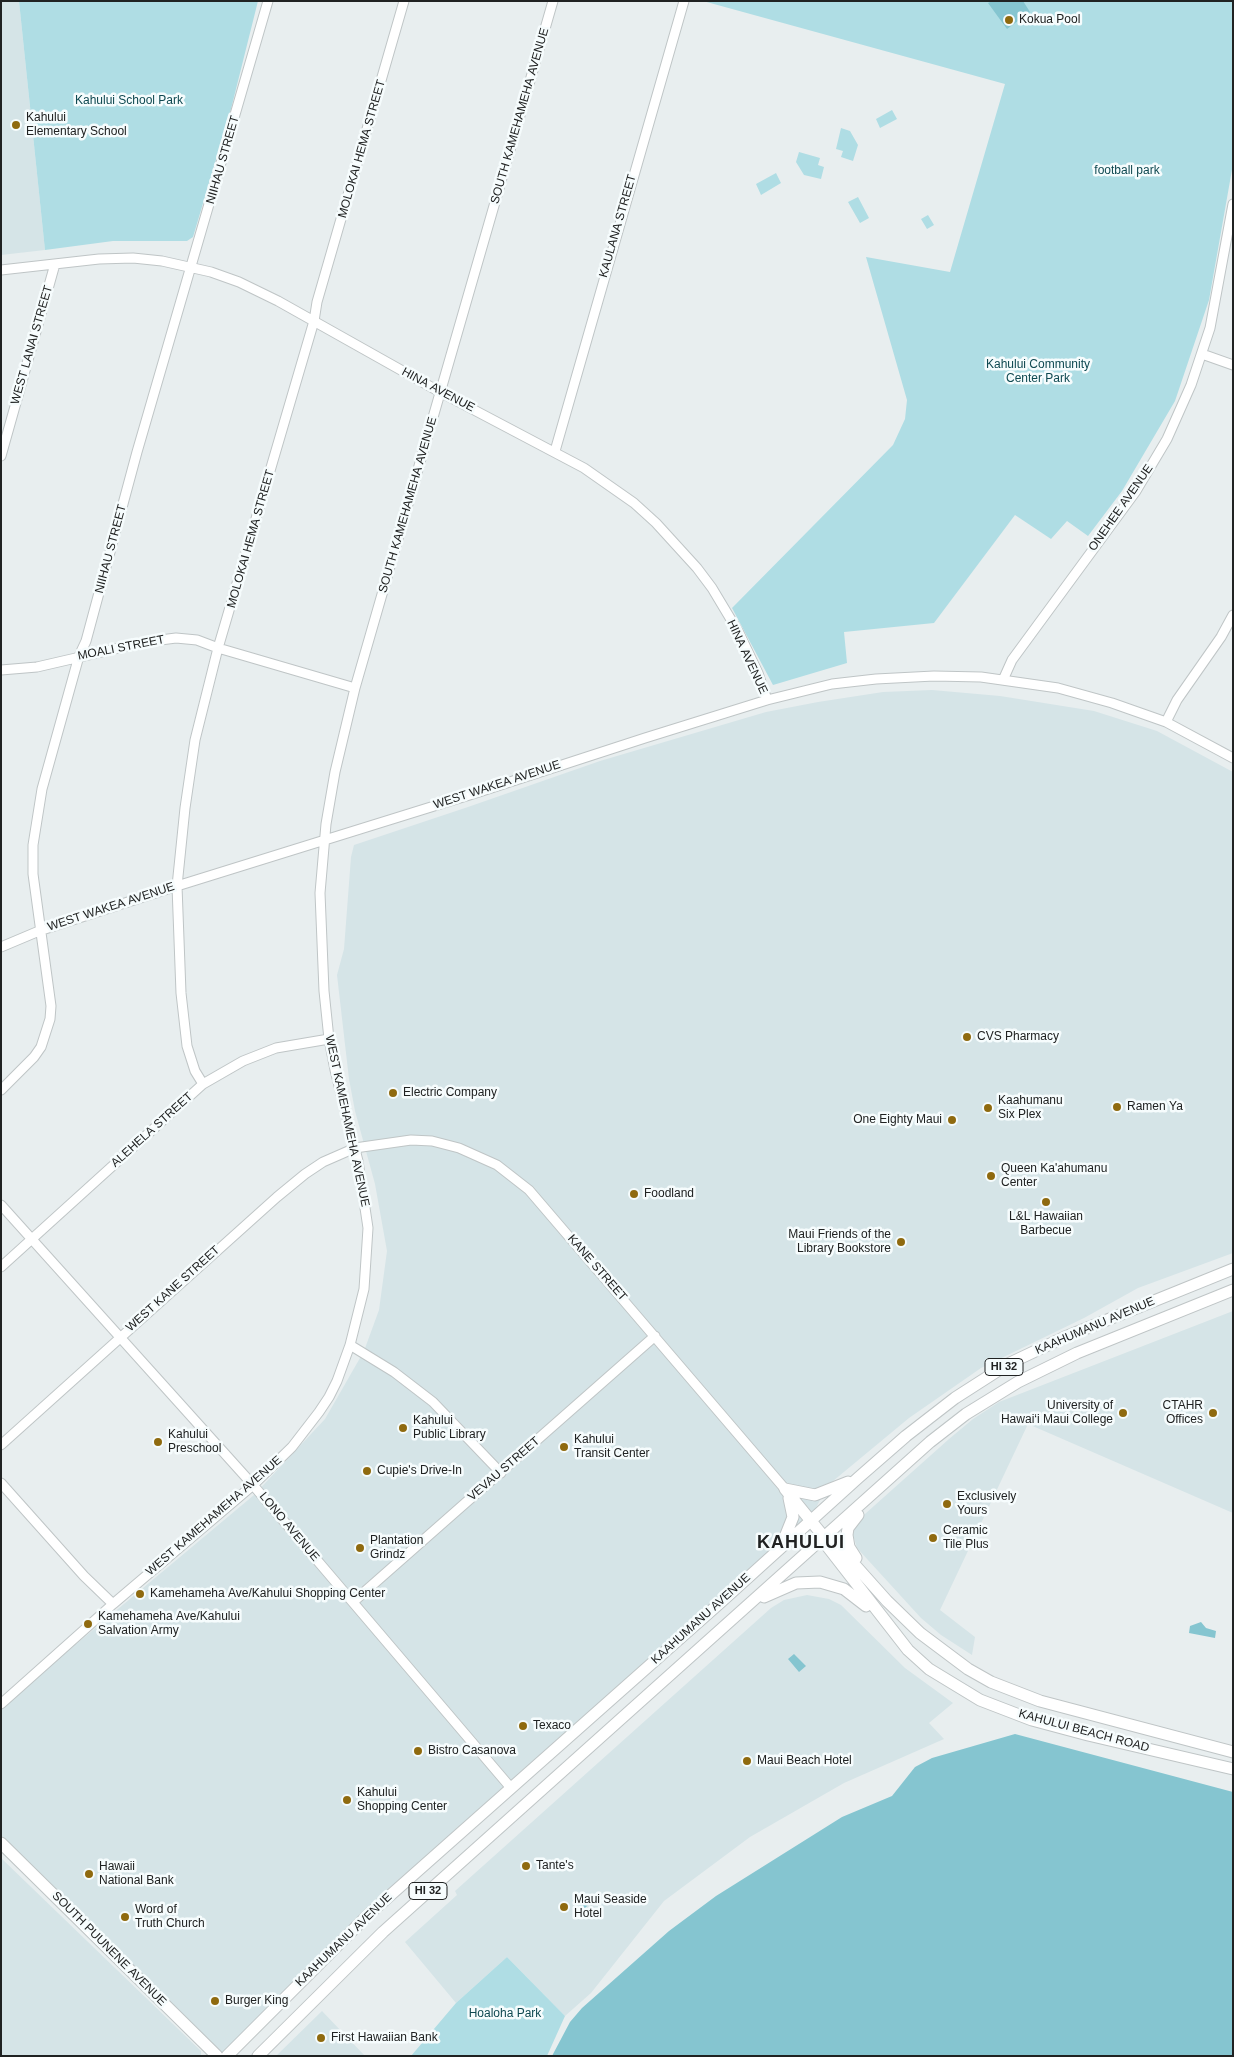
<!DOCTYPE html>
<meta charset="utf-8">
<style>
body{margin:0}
#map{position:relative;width:1234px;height:2057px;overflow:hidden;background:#e8eeef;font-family:Arial,sans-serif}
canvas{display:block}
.frame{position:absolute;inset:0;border:2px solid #202222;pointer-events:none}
</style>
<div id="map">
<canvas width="1234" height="2057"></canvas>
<div class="frame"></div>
</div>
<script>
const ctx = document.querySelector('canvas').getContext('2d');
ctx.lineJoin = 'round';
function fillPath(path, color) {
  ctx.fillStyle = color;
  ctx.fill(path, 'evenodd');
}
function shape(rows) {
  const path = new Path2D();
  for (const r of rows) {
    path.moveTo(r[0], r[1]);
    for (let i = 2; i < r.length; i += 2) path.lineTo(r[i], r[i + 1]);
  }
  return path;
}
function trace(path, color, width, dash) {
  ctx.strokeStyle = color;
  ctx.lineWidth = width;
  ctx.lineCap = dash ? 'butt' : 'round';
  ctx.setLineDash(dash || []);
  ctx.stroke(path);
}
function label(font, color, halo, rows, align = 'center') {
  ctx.font = font + ' Arial,sans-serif';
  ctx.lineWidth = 5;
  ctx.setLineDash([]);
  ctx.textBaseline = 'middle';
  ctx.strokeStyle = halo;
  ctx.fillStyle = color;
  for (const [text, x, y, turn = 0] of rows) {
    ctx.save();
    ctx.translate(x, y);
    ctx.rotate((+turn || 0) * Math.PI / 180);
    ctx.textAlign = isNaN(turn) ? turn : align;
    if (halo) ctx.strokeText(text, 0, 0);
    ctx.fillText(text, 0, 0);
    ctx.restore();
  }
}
fillPath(shape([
 [1,1,19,1,45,250,1,255],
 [932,690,1000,696,1094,711,1157,731,1233,772,1233,1253,1138,1288,1084,1318,981,1368,909,1418,827,1486,810,1520,511,1788,227,2056,216,2056,1,1843,1,1707,254,1495,325,1419,364,1351,379,1310,387,1251,375,1184,355,1111,349,1079,337,975,344,949,351,857,354,845,468,807,600,761,766,712,818,702,883,692],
 [1233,1311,1233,1513,1028,1424,940,1610,975,1637,972,1655,941,1635,921,1618,857,1548,853,1535,856,1522,949,1439,973,1419,999,1402],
 [807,1595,829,1599,841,1605,905,1668,953,1703,929,1723,944,1739,844,1783,750,1837,664,1901,591,1993,565,2016,507,1957,456,2003,405,1942,457,1895,455,1891,771,1608,784,1600],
 [1,1858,201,2051,201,2056,1,2056],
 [322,2011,365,2056,276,2056]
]), '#d5e4e7');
fillPath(shape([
 [19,1,258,1,231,109,193,237,187,241,113,241,45,250],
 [703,1,1233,1,1233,164,1209,300,1175,401,1122,491,1088,536,1067,521,1051,539,1015,515,934,623,844,632,847,663,773,685,732,608,893,445,905,419,907,400,866,257,950,272,1005,84],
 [892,110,897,119,880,128,876,119],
 [841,128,850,131,858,145,853,161,841,157,843,151,836,149],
 [799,152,820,158,818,165,824,167,821,179,804,175,796,162],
 [776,173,781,183,761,195,756,184],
 [858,197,869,218,860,223,848,202],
 [928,215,934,225,927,229,921,219],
 [507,1957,565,2016,547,2056,411,2056,456,2003]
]), '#afdde4');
fillPath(shape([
 [992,1,1023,1,1030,12,1007,29,988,3],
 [1201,1622,1206,1628,1216,1631,1215,1638,1189,1633,1190,1626],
 [794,1654,806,1666,799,1672,788,1659],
 [1015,1734,1233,1792,1233,2056,552,2056,570,2022,582,2008,669,1931,716,1896,842,1817,892,1796,915,1767,932,1758],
 [577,1893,590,1901,585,1909,572,1901]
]), '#85c5d0');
const minor = shape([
 [1,270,99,259,133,258,162,261,211,272,239,282,278,301,440,392,584,468,634,503,656,523,697,568,712,588,739,633,758,673,767,700],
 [1202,354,1233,365],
 [555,451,684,1],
 [1,456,55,264],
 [1,670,37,667,145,642,176,638,197,640,218,648,355,688],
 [1003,680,1012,660,1136,491,1167,439,1191,385,1210,328,1233,204],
 [1166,722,1177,700,1221,637,1233,615],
 [1,947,39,931,177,886,476,793,645,738,767,700,832,684,876,679,934,676,981,677,1058,688,1112,703,1166,722,1233,758],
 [203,1084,195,1071,187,1046,181,993,177,886,185,808,195,740,218,648,314,321,317,302,404,1],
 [1,1090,34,1057,41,1047,50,1019,51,1006,33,874,33,845,42,789,79,656,86,641,137,452,268,1],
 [1,1205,253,1485,511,1788],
 [1,1267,203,1084,243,1061,276,1048,329,1039],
 [350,1345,394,1372,433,1402,501,1473],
 [1,1445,277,1197,305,1174,323,1162,355,1148,411,1140,432,1141,459,1148,497,1165,529,1190,785,1489],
 [1,1483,84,1576,113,1604],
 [353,1602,655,1336],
 [1,1704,113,1604,253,1485,292,1447,319,1412,329,1397,337,1381,350,1345,364,1289,368,1228,358,1161,335,1070,329,1039,324,991,320,893,326,824,335,772,355,688,553,1]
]);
const major = shape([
 [785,1489,824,1537,837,1545,887,1601,920,1633,968,1669,991,1682,1040,1701,1233,1752],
 [785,1489,815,1495,848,1482],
 [824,1537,824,1542,908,1650,929,1669,980,1700,1032,1720,1088,1735,1233,1769],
 [783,1542,793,1517,789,1498],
 [856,1558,849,1547,847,1535,848,1528,858,1515],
 [764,1597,796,1583,820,1582,844,1589,866,1606],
 [1,1843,217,2056],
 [227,2056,368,1915,721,1602,858,1478,906,1436,955,1398,1008,1364,1065,1337,1233,1269],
 [258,2056,383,1932,930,1442,966,1414,1018,1382,1077,1353,1233,1290]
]);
trace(minor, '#bfc5c6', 11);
trace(major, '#bfc5c6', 13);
trace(minor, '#fff', 9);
trace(major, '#fff', 11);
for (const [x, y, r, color] of [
 [1009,20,5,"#8f6a0f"],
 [16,125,5,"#8f6a0f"],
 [967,1037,5,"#8f6a0f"],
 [393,1093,5,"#8f6a0f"],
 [1117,1107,5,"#8f6a0f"],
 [988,1108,5,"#8f6a0f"],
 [952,1120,5,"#8f6a0f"],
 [991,1176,5,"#8f6a0f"],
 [634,1194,5,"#8f6a0f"],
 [1046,1202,5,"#8f6a0f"],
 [901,1242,5,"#8f6a0f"],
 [1123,1413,5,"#8f6a0f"],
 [1213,1413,5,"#8f6a0f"],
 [403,1428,5,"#8f6a0f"],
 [158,1442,5,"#8f6a0f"],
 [564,1447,5,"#8f6a0f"],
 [367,1471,5,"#8f6a0f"],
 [947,1504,5,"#8f6a0f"],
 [933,1538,5,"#8f6a0f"],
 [360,1548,5,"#8f6a0f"],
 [140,1594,5,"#8f6a0f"],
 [88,1624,5,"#8f6a0f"],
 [523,1726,5,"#8f6a0f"],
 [418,1751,5,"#8f6a0f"],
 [747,1761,5,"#8f6a0f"],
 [347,1800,5,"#8f6a0f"],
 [526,1866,5,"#8f6a0f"],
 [89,1874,5,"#8f6a0f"],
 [564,1907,5,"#8f6a0f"],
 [125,1917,5,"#8f6a0f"],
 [215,2001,5,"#8f6a0f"],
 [321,2038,5,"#8f6a0f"]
]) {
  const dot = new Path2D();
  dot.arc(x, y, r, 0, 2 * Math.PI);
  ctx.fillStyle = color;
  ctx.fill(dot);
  trace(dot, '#f6fcfd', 2);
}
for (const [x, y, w] of [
 [1004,1367,38],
 [428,1891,38]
]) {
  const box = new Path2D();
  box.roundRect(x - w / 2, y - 8.5, w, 17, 4);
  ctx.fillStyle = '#f6fcfd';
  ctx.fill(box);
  trace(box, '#202222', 1);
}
label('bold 11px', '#202222', null, [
 ["HI 32",1004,1367],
 ["HI 32",428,1891]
]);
label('12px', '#202222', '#f6fcfd', [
 ["Kokua Pool",1019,20],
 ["Kahului",26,118],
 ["Elementary School",26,132],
 ["CVS Pharmacy",977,1037],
 ["Electric Company",403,1093],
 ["Kaahumanu",998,1101],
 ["Six Plex",998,1115],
 ["Ramen Ya",1127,1107],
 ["One Eighty Maui",942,1120,"right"],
 ["Queen Ka'ahumanu",1001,1169],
 ["Center",1001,1183],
 ["Foodland",644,1194],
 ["L&L Hawaiian",1046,1217,"center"],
 ["Barbecue",1046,1231,"center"],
 ["Maui Friends of the",891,1235,"right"],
 ["Library Bookstore",891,1249,"right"],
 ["University of",1113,1406,"right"],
 ["Hawai‘i Maui College",1113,1420,"right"],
 ["CTAHR",1203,1406,"right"],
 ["Offices",1203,1420,"right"],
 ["Kahului",413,1421],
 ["Public Library",413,1435],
 ["Kahului",168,1435],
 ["Preschool",168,1449],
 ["Kahului",574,1440],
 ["Transit Center",574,1454],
 ["Cupie's Drive-In",377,1471],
 ["Exclusively",957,1497],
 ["Yours",957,1511],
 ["Ceramic",943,1531],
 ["Tile Plus",943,1545],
 ["Plantation",370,1541],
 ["Grindz",370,1555],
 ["Kamehameha Ave/Kahului Shopping Center",150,1594],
 ["Kamehameha Ave/Kahului",98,1617],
 ["Salvation Army",98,1631],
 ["Texaco",533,1726],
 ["Bistro Casanova",428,1751],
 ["Maui Beach Hotel",757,1761],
 ["Kahului",357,1793],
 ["Shopping Center",357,1807],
 ["Tante's",536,1866],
 ["Hawaii",99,1867],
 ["National Bank",99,1881],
 ["Maui Seaside",574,1900],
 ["Hotel",574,1914],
 ["Word of",135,1910],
 ["Truth Church",135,1924],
 ["Burger King",225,2001],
 ["First Hawaiian Bank",331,2038]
], 'left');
label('12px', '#0f4951', '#f6fcfd', [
 ["Kahului School Park",129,101],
 ["football park",1127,171],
 ["Kahului Community",1038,365],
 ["Center Park",1038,379],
 ["Hoaloha Park",505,2014]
]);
label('12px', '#202222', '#f6fcfd', [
 ["SOUTH KAMEHAMEHA AVENUE",520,116,-74],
 ["MOLOKAI HEMA STREET",362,149,-74],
 ["NIIHAU STREET",223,160,-74],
 ["KAULANA STREET",618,226,-74],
 ["WEST LANAI STREET",32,345,-74],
 ["HINA AVENUE",438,390,28],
 ["SOUTH KAMEHAMEHA AVENUE",408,505,-74],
 ["ONEHEE AVENUE",1121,508,-55],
 ["MOLOKAI HEMA STREET",251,539,-74],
 ["NIIHAU STREET",111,549,-75],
 ["MOALI STREET",121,648,-11],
 ["HINA AVENUE",747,657,65],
 ["WEST WAKEA AVENUE",497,785,-18],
 ["WEST WAKEA AVENUE",111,907,-18],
 ["WEST KAMEHAMEHA AVENUE",347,1121,78],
 ["ALEHELA STREET",152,1130,-42],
 ["KANE STREET",597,1268,49],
 ["WEST KANE STREET",173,1289,-42],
 ["KAAHUMANU AVENUE",1095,1326,-23],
 ["VEVAU STREET",504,1469,-41],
 ["WEST KAMEHAMEHA AVENUE",214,1516,-41],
 ["LONO AVENUE",289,1527,50],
 ["KAAHUMANU AVENUE",701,1619,-42],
 ["KAHULUI BEACH ROAD",1084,1731,15],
 ["KAAHUMANU AVENUE",344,1940,-44],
 ["SOUTH PUUNENE AVENUE",109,1949,45]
]);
ctx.letterSpacing = '1px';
label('bold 18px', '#202222', '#f6fcfd', [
 ["KAHULUI",801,1543]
]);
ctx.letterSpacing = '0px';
</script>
